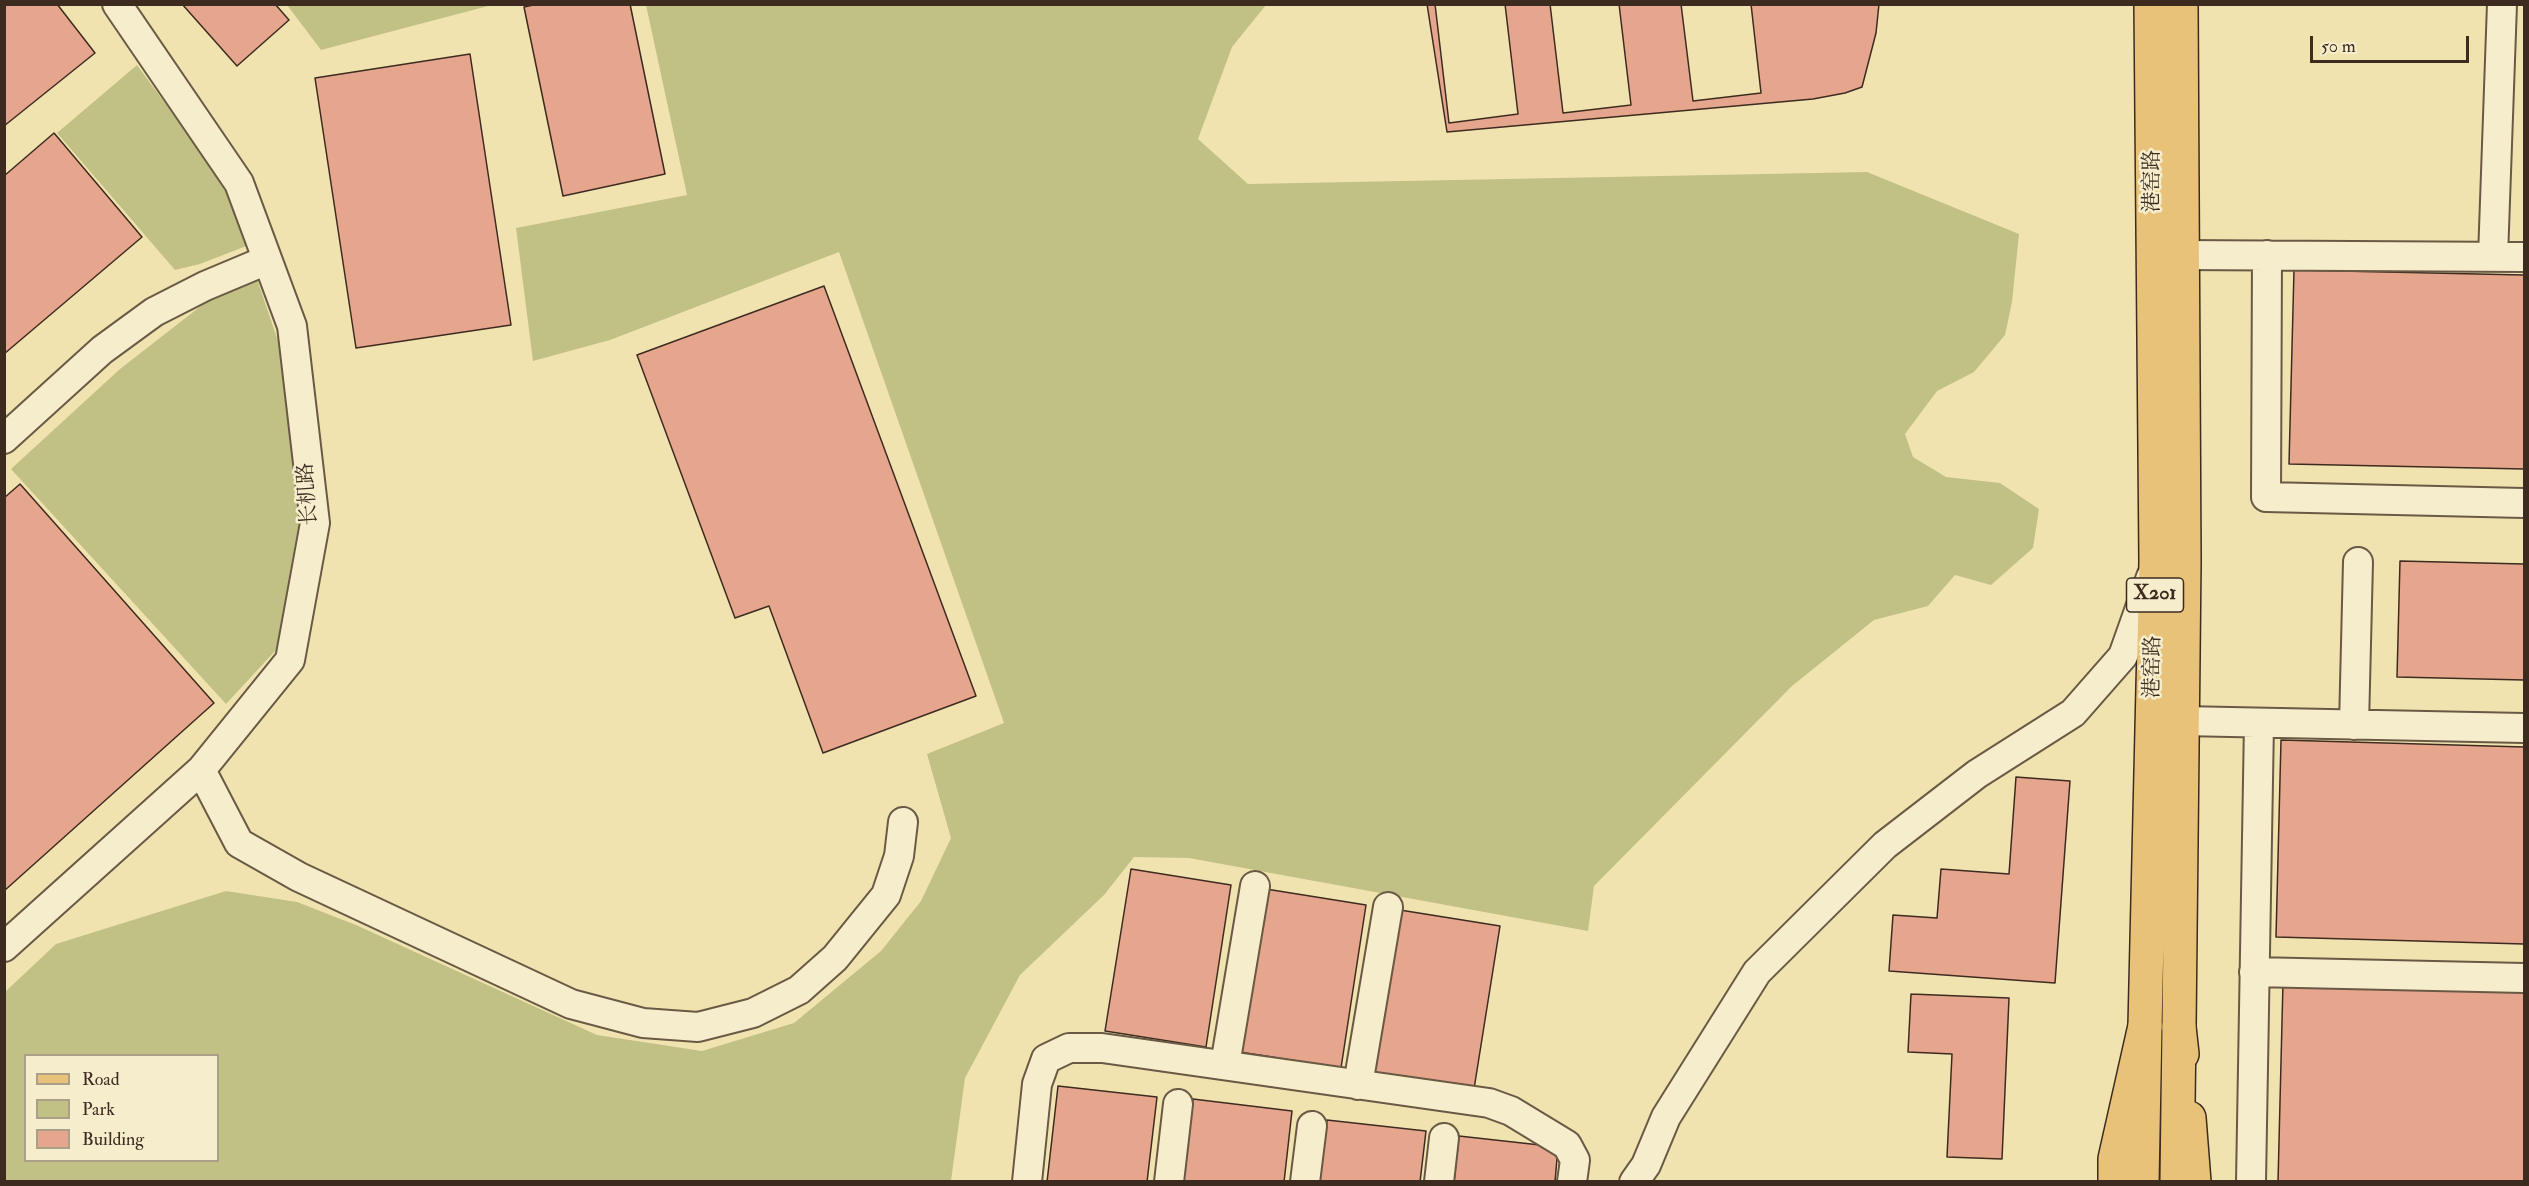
<!DOCTYPE html>
<meta charset="utf-8">
<style>
body{margin:0}
#map{position:relative;width:2529px;height:1186px;overflow:hidden;background:#f1e3b0;font-family:"IM FELL Double Pica",serif}
canvas{display:block}
.frame{position:absolute;inset:0;border:6px solid #3d2b20;pointer-events:none}
.legend{position:absolute;left:24px;top:1054px;width:195px;height:108px;box-sizing:border-box;background:#f6edcc;border:2px solid #ac9f87;margin:0;padding:8px 10px;list-style:none;font-size:18px;color:#3d2b20}
.legend li{display:flex;align-items:center;gap:12px;height:30px}
.legend b{width:30px;border:2px solid #ac9f87}
.scale{position:absolute;left:2310px;top:36px;width:159px;height:27px;box-sizing:border-box;border:3px solid #3d2b20;border-top:0;padding-left:8px;font-size:18px;line-height:21px;white-space:nowrap;color:#3d2b20;-webkit-text-stroke:4px #f6edcc;paint-order:stroke}
</style>
<div id="map">
<canvas width="2529" height="1186"></canvas>
<div class="frame"></div>
<ul class="legend">
<li><b style="height:8px;background:#e8c278"></b>Road</li>
<li><b style="height:16px;background:#c1c186"></b>Park</li>
<li><b style="height:16px;background:#e6a68d"></b>Building</li>
</ul>
<div class="scale">50 m</div>
</div>
<script>
const ctx = document.querySelector('canvas').getContext('2d');
ctx.lineJoin = 'round';
function fillPath(path, color) {
  ctx.fillStyle = color;
  ctx.fill(path, 'evenodd');
}
function shape(rows) {
  const path = new Path2D();
  for (const r of rows) {
    path.moveTo(r[0], r[1]);
    for (let i = 2; i < r.length; i += 2) path.lineTo(r[i], r[i + 1]);
  }
  return path;
}
function trace(path, color, width, dash) {
  ctx.strokeStyle = color;
  ctx.lineWidth = width;
  ctx.lineCap = dash ? 'butt' : 'round';
  ctx.setLineDash(dash || []);
  ctx.stroke(path);
}
function label(font, color, halo, rows, align = 'center') {
  ctx.font = font + ' "IM FELL Double Pica","Noto Serif SC",serif';
  ctx.lineWidth = 5;
  ctx.setLineDash([]);
  ctx.textBaseline = 'middle';
  ctx.strokeStyle = halo;
  ctx.fillStyle = color;
  for (const [text, x, y, turn = 0] of rows) {
    ctx.save();
    ctx.translate(x, y);
    ctx.rotate((+turn || 0) * Math.PI / 180);
    ctx.textAlign = isNaN(turn) ? turn : align;
    if (halo) ctx.strokeText(text, 0, 0);
    ctx.fillText(text, 0, 0);
    ctx.restore();
  }
}
fillPath(shape([
 [287,5,492,5,321,50],
 [646,5,1266,5,1232,47,1198,139,1248,184,1867,172,2019,234,2012,302,2005,335,1974,372,1937,391,1905,434,1913,457,1946,477,2000,483,2039,509,2033,548,1991,585,1955,575,1928,606,1874,620,1792,686,1594,886,1588,931,1189,858,1134,857,1104,895,1020,975,965,1078,951,1181,5,1182,5,992,56,944,226,891,297,902,356,925,597,1035,702,1051,794,1023,881,951,921,901,951,838,927,754,1004,723,839,252,610,340,533,361,516,228,687,195],
 [26,1056,218,1056,218,1160,26,1160],
 [137,65,226,186,249,245,200,264,175,270,57,133],
 [257,279,278,341,300,517,276,650,226,704,11,469,120,369,206,302]
]), '#c1c186');
const building = shape([
 [4,4,57,4,95,53,4,126,4,4],
 [182,4,275,4,289,20,237,66,182,4],
 [538,4,630,4,665,174,563,196,524,7,538,4],
 [1427,4,1879,4,1876,33,1862,87,1845,93,1813,99,1447,132,1427,4],
 [1435,4,1505,4,1518,114,1449,123,1435,4],
 [1550,4,1619,4,1631,105,1563,113,1550,4],
 [1681,4,1751,4,1761,93,1693,101,1681,4],
 [470,54,511,325,356,348,315,78,470,54],
 [54,133,142,237,4,354,4,176,54,133],
 [2294,270,2524,275,2524,469,2289,464,2294,270],
 [824,286,976,696,823,753,769,606,735,618,637,355,824,286],
 [20,484,214,703,4,891,4,498,20,484],
 [2400,561,2524,564,2524,680,2397,677,2400,561],
 [2281,740,2524,747,2524,944,2276,937,2281,740],
 [2016,777,2070,781,2055,983,1889,971,1893,915,1937,918,1941,869,2009,874,2016,777],
 [1131,869,1231,885,1206,1047,1105,1031,1131,869],
 [1266,889,1366,905,1341,1068,1240,1052,1266,889],
 [1400,910,1500,926,1474,1089,1374,1073,1400,910],
 [2283,982,2524,988,2524,1182,2278,1182,2283,982],
 [1911,994,2009,998,2002,1159,1947,1157,1952,1054,1908,1052,1911,994],
 [1058,1086,1157,1097,1147,1182,1047,1182,1058,1086],
 [1193,1099,1292,1111,1284,1182,1183,1182,1193,1099],
 [1327,1120,1426,1131,1420,1182,1320,1182,1327,1120],
 [1459,1136,1558,1147,1555,1182,1454,1182,1459,1136]
]);
fillPath(building, '#e6a68d');
trace(building, '#3d2b20', 1.5);
const minor = shape([
 [2181,255,2524,257],
 [2267,255,2266,497,2524,503],
 [2493,257,2502,4],
 [4,439,102,350,154,312,205,286,267,260],
 [2182,721,2524,728],
 [2354,725,2358,562],
 [201,770,239,843,299,877,571,1004,643,1023,698,1027,753,1013,799,990,835,958,886,895,899,856,903,822],
 [4,947,201,770,290,660,315,523,292,326,239,183,117,4],
 [2254,972,2524,978],
 [1225,1065,1255,886],
 [1358,1085,1388,907],
 [1027,1182,1037,1084,1046,1059,1069,1048,1102,1048,1489,1103,1511,1111,1567,1145,1575,1160,1572,1182],
 [1169,1182,1178,1104],
 [1305,1182,1312,1126],
 [1439,1182,1444,1138],
 [1634,1182,1646,1165,1666,1117,1757,972,1885,845,1977,774,2073,713,2123,656,2151,577],
 [2251,1182,2259,723]
]);
const major = shape([
 [2181,4,2184,561,2179,1027,2182,1054],
 [2189,1118,2194,1182],
 [2115,1182,2115,1159,2145,1026,2156,561,2151,4]
]);
const highway = shape([
 [2142,1182,2145,1026],
 [2177,1182,2179,1027]
]);
trace(minor, '#6a5944', 32);
trace(major, '#3d2b20', 36);
trace(highway, '#3d2b20', 36);
trace(minor, '#f6edcc', 28);
trace(major, '#e8c278', 33);
trace(highway, '#e8c278', 33);
for (const [x, y, w] of [
 [2155,595,57]
]) {
  const box = new Path2D();
  box.roundRect(x - w / 2, y - 17, w, 34, 4.5);
  ctx.fillStyle = '#f6edcc';
  ctx.fill(box);
  trace(box, '#3d2b20', 1.5);
}
label('bold 20px', '#3d2b20', null, [
 ["X201",2155,595]
]);
label('21px', '#3d2b20', '#f6edcc', [
 ["港窑路",2153,181,-90],
 ["长机路",309,494,-94],
 ["港窑路",2154,667,-89]
]);
</script>
